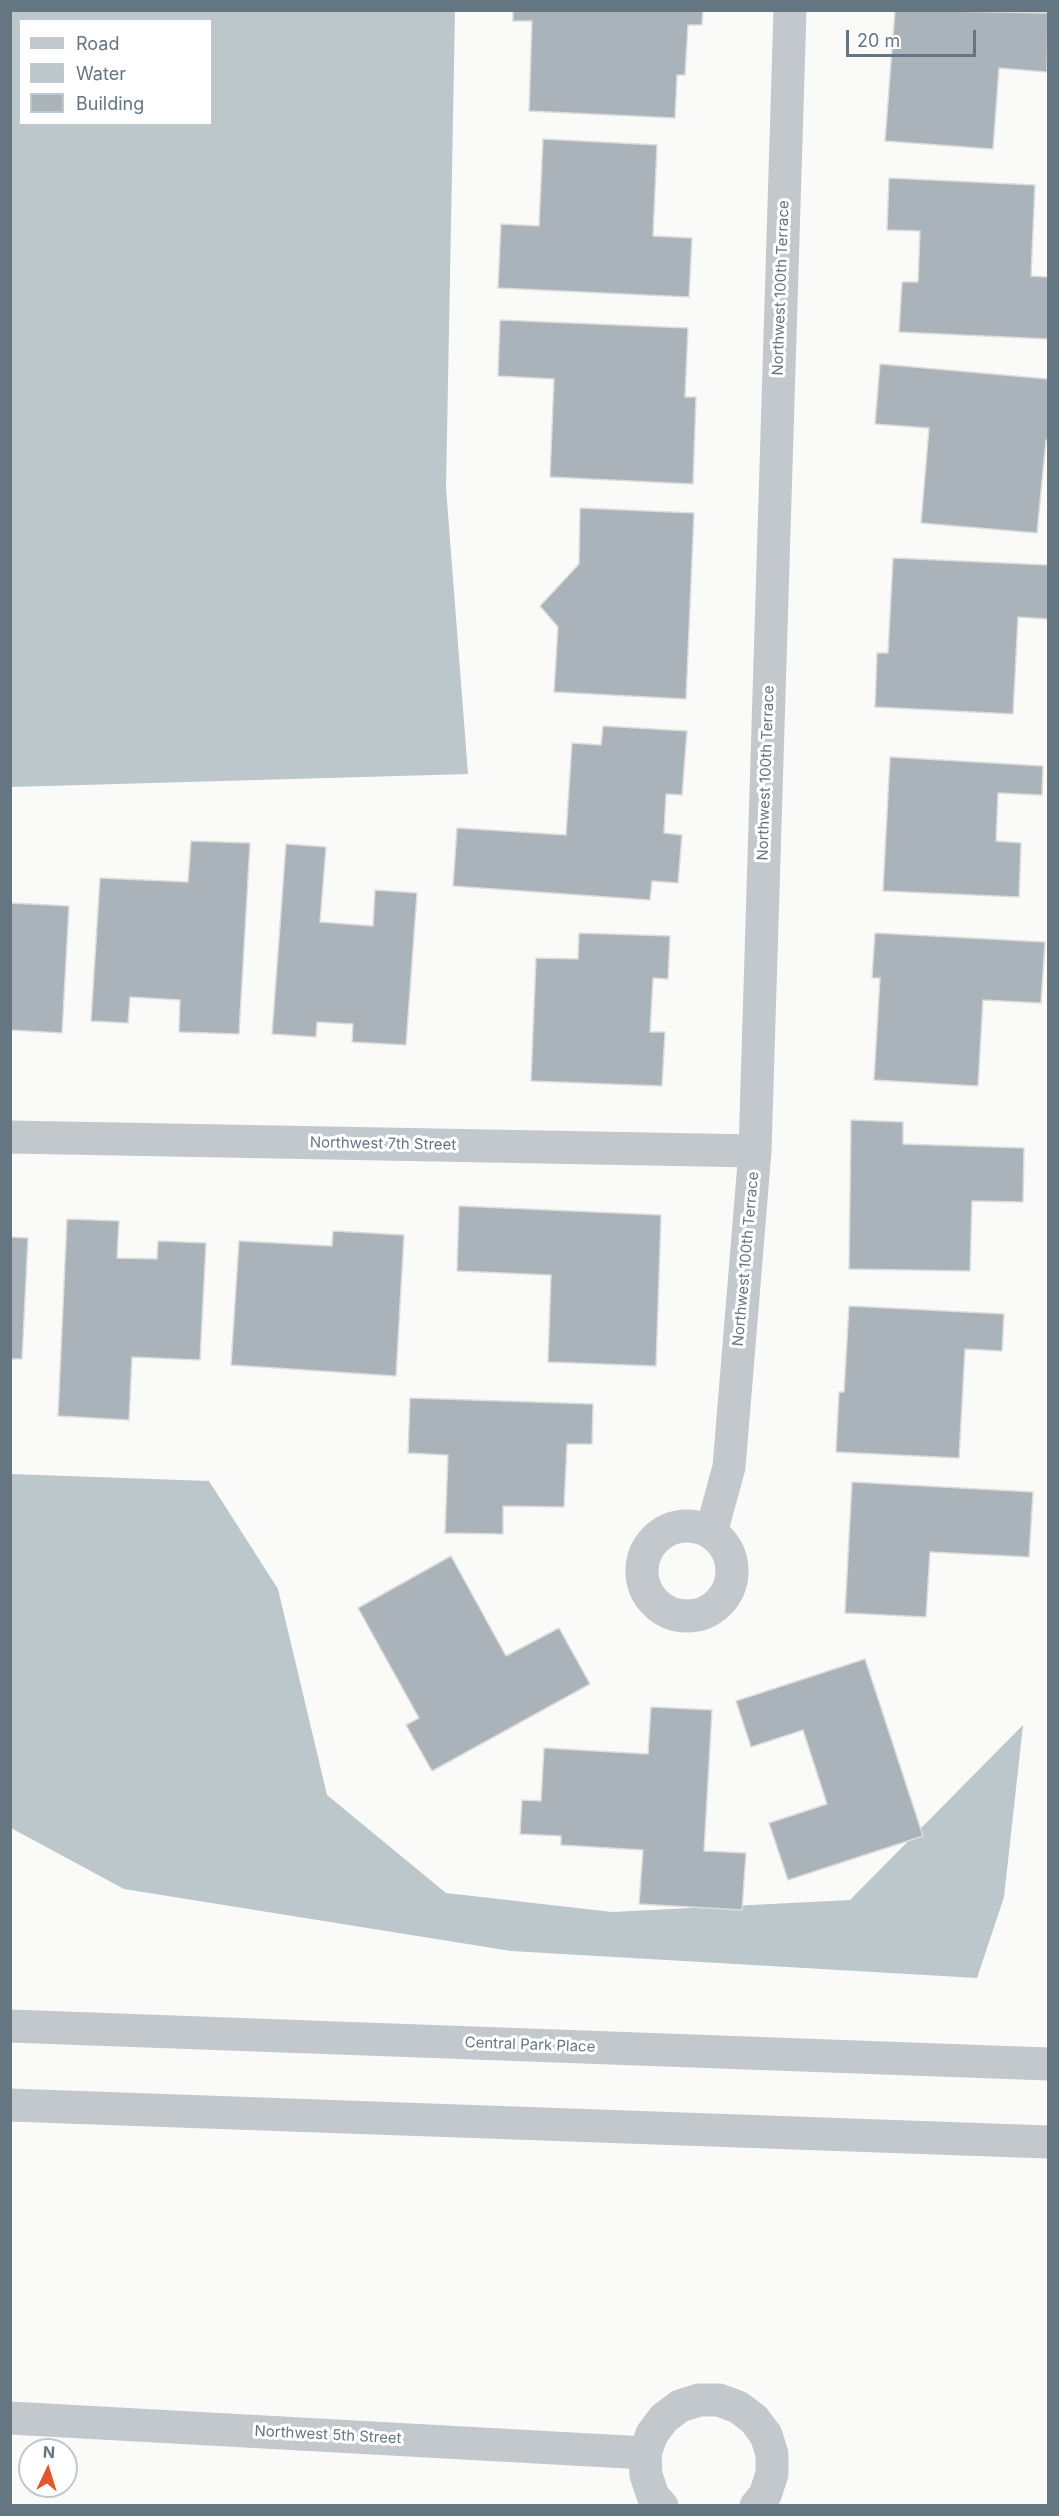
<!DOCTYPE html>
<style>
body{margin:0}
#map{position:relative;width:1059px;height:2516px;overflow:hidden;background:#fafaf8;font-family:Inter,sans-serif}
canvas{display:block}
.frame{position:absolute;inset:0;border:12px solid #657683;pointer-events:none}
.legend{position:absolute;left:18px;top:18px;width:195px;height:108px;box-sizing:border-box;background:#fff;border:2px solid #c1c8cd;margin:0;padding:8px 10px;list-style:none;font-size:18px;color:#657683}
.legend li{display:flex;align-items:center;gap:12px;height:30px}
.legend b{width:30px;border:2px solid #c1c8cd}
.north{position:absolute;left:18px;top:2438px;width:60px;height:60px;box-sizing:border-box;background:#fff;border:2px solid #c1c8cd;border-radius:50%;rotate:4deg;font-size:16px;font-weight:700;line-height:24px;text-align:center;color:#657683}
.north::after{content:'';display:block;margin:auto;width:21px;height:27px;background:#e4572e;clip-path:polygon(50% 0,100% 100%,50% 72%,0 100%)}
.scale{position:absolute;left:846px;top:30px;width:130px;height:27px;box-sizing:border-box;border:3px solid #657683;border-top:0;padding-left:8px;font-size:18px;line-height:21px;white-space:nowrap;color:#657683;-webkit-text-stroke:4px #fff;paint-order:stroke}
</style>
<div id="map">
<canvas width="1059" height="2516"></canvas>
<div class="frame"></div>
<ul class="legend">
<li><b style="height:8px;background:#c3c8cc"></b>Road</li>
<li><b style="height:16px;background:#bbc7cb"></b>Water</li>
<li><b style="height:16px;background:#aab3b9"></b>Building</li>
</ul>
<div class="north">N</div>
<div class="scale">20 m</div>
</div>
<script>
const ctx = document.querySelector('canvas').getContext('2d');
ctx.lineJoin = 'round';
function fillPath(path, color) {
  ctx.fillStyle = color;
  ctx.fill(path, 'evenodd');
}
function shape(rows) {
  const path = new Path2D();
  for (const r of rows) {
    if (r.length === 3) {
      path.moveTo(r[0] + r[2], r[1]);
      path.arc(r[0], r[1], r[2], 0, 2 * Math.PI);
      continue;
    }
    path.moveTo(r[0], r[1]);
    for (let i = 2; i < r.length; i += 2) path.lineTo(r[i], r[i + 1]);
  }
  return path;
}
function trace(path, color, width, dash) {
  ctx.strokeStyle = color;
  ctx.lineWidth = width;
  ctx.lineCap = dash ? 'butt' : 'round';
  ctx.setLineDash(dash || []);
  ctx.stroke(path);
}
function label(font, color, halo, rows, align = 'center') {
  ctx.font = font + ' Inter,sans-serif';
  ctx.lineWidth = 6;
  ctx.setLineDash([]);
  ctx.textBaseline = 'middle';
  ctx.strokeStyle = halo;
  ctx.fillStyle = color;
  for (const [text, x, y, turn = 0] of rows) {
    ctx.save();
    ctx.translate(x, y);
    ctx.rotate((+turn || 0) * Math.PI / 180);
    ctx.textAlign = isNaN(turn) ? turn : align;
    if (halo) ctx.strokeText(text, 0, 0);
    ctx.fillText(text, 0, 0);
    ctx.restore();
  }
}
fillPath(shape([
 [10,11,455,11,446,488,468,774,11,787],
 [20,20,212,20,212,124,20,124],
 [11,1474,209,1481,278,1589,327,1795,446,1893,612,1912,850,1900,1023,1725,1004,1897,977,1978,511,1951,124,1889,11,1828]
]), '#bbc7cb');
const building = shape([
 [513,10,703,10,702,25,688,25,685,75,677,75,675,118,529,111,532,21,513,21,513,10],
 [895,10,1048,13,1047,72,999,68,993,149,885,141,895,10],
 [543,139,657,145,653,236,692,238,689,297,498,288,501,224,539,226,543,139],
 [889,178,1035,185,1031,276,1048,277,1048,339,899,332,902,282,918,282,920,231,887,230,889,178],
 [500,320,688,328,685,397,696,397,693,484,550,477,554,379,498,376,500,320],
 [880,364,1048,379,1048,440,1046,440,1037,533,921,523,929,428,875,424,880,364],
 [580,508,694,513,686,699,554,692,558,627,540,606,579,564,580,508],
 [893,558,1048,565,1048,619,1018,617,1013,714,875,707,877,653,888,653,893,558],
 [603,726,687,731,682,795,666,794,664,833,682,835,678,883,652,881,650,900,453,886,457,828,566,835,572,743,601,745,603,726],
 [890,757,1043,766,1042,795,998,793,996,841,1021,843,1019,897,883,891,890,757],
 [191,841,250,843,239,1034,179,1032,180,1000,130,997,128,1023,91,1021,100,878,188,882,191,841],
 [286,844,326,847,320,922,373,926,375,890,417,893,406,1045,352,1042,353,1024,317,1022,316,1037,272,1034,286,844],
 [10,903,69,906,62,1033,10,1030,10,903],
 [579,933,670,936,668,979,653,978,650,1032,665,1032,662,1086,531,1081,536,958,578,959,579,933],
 [875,933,1045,942,1041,1003,983,1000,978,1086,874,1080,880,978,872,978,875,933],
 [851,1120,903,1122,903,1144,1024,1148,1023,1202,972,1201,970,1271,849,1269,851,1120],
 [459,1206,661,1215,656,1366,548,1362,551,1275,457,1271,459,1206],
 [67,1219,119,1221,117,1258,157,1259,158,1241,206,1243,200,1360,132,1357,129,1420,58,1416,67,1219],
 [333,1231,404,1235,396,1376,231,1365,239,1241,332,1246,333,1231],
 [10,1237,28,1238,22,1359,10,1359,10,1237],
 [849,1306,1004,1314,1002,1351,965,1349,959,1458,836,1452,839,1392,844,1392,849,1306],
 [410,1398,593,1404,592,1444,567,1444,564,1507,503,1506,503,1534,445,1533,448,1455,408,1453,410,1398],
 [852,1482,1033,1492,1029,1557,930,1552,926,1617,845,1613,852,1482],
 [451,1556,506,1656,559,1628,590,1684,432,1771,406,1725,419,1718,358,1608,451,1556],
 [865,1659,923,1836,788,1880,769,1823,827,1804,803,1730,751,1747,736,1701,865,1659],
 [651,1707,712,1710,704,1851,746,1853,742,1910,639,1904,643,1850,561,1845,561,1836,520,1834,522,1800,541,1801,544,1748,648,1754,651,1707]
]);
fillPath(building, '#aab3b9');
trace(building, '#dcdcda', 1.5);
trace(shape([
 [10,1137,755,1151],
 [687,1571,45],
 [711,1533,729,1467,755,1151,790,10],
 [10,2026,1048,2064],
 [10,2105,1048,2142],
 [10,2418,645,2453],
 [662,2506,653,2496,646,2475,645,2453,652,2434,664,2418,680,2406,699,2400,719,2400,738,2407,754,2419,766,2435,772,2454,772,2474,765,2495,756,2506]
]), '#c3c8cc', 33);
label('15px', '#657683', '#fff', [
 ["Northwest 100th Terrace",781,288,-88],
 ["Northwest 100th Terrace",766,773,-88],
 ["Northwest 7th Street",383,1144,1],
 ["Northwest 100th Terrace",746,1259,-85],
 ["Central Park Place",530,2045,2],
 ["Northwest 5th Street",328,2435,3]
]);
</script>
